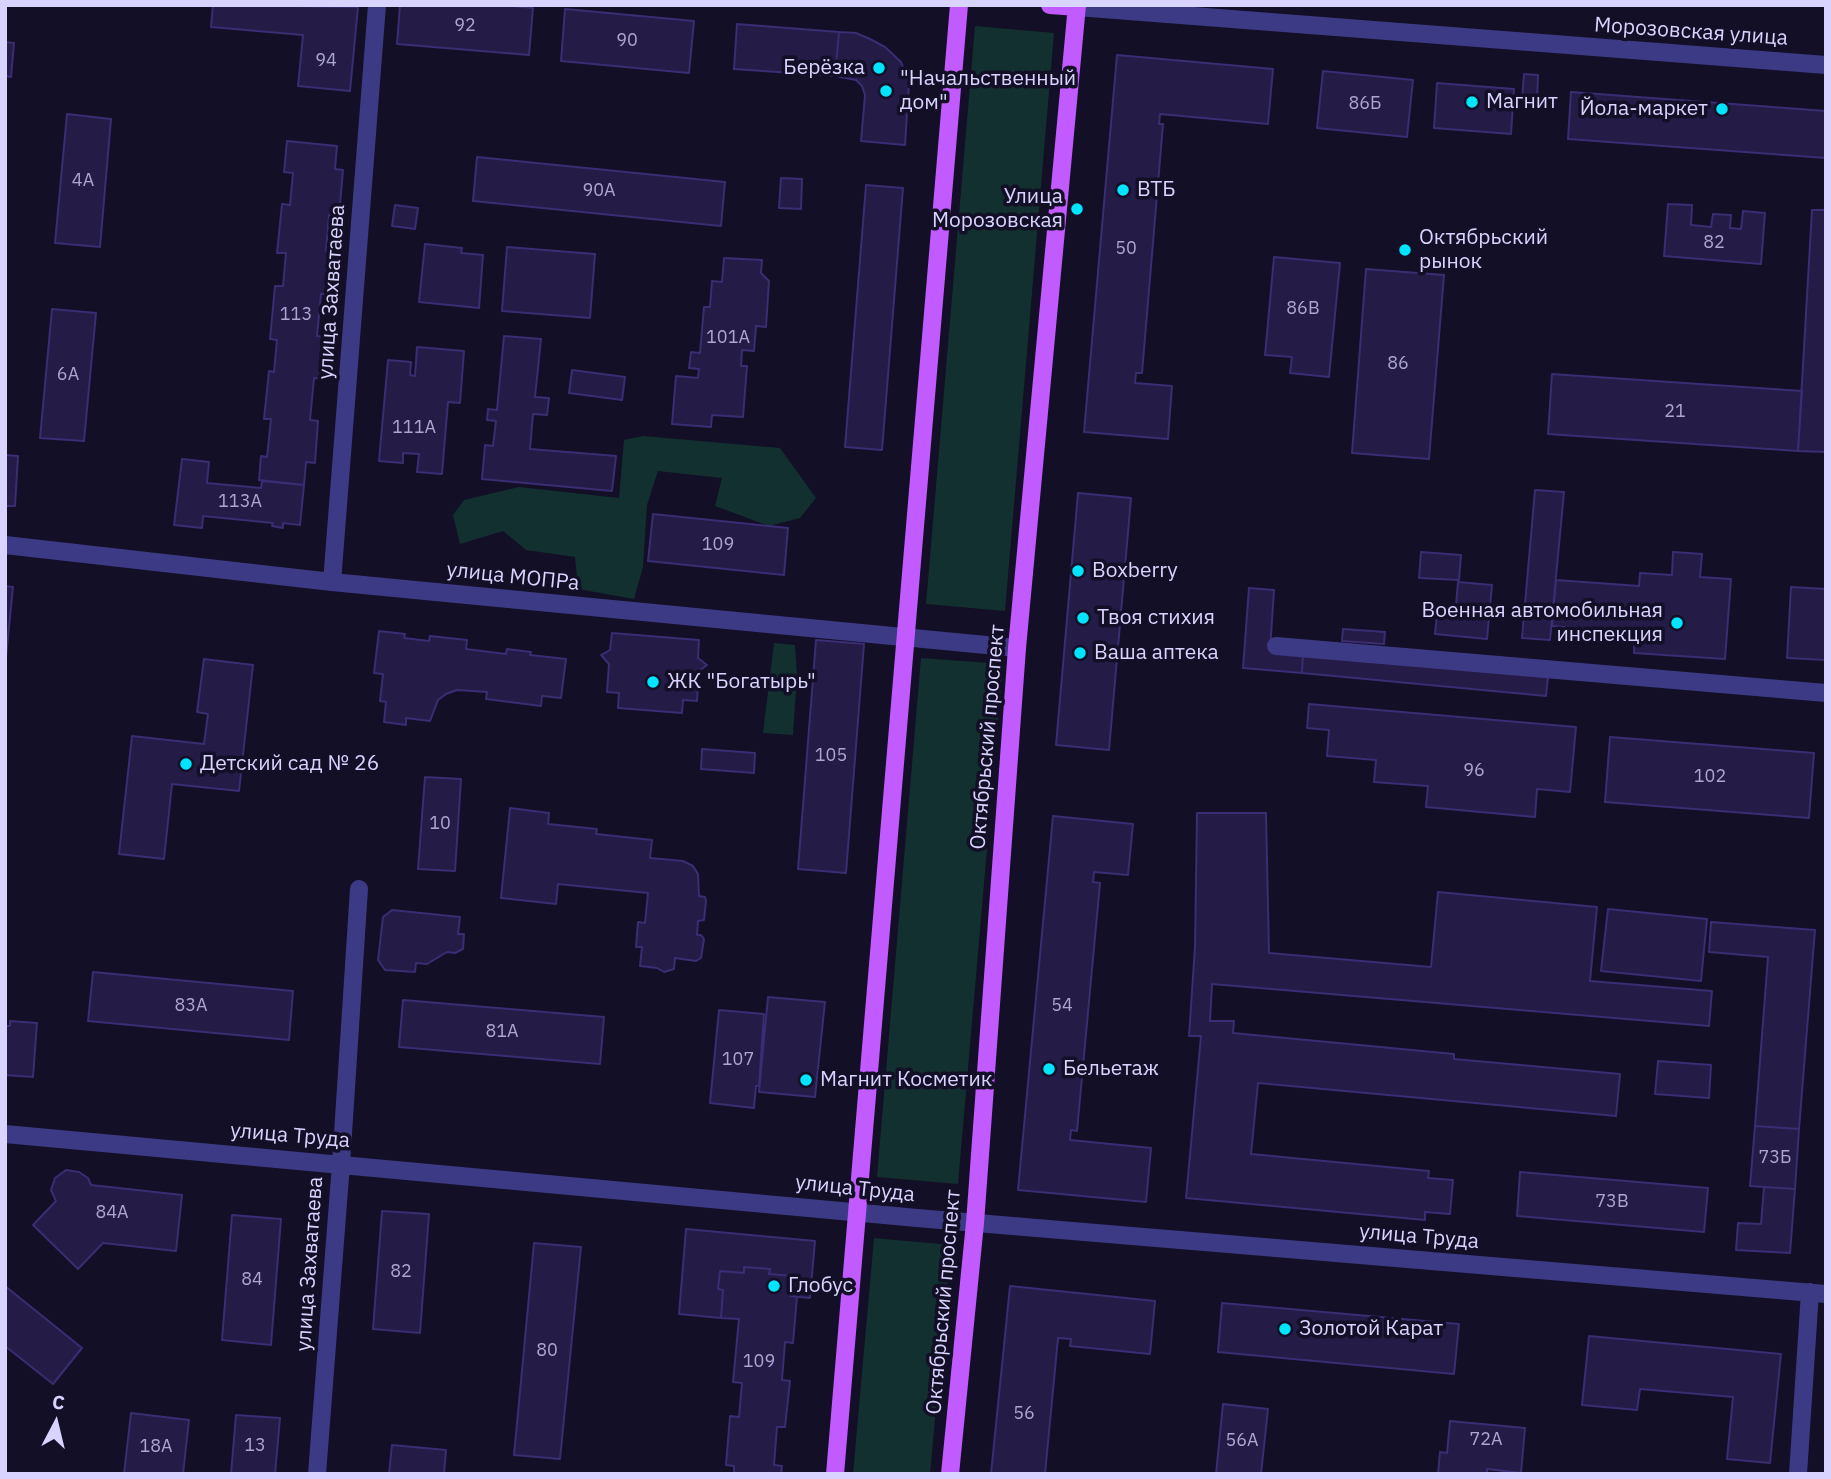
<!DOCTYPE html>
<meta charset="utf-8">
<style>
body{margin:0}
#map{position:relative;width:1831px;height:1479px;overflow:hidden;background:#130f26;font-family:"IBM Plex Sans",sans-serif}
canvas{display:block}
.frame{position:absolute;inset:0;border:7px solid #d9d4ff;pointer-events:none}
.north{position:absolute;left:21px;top:1388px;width:70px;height:70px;-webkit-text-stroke:5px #130f26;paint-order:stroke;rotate:7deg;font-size:19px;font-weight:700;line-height:28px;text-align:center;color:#d9d4ff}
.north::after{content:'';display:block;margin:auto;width:24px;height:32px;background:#d9d4ff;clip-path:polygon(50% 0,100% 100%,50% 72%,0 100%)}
</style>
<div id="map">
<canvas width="1831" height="1479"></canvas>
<div class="frame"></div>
<div class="north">С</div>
</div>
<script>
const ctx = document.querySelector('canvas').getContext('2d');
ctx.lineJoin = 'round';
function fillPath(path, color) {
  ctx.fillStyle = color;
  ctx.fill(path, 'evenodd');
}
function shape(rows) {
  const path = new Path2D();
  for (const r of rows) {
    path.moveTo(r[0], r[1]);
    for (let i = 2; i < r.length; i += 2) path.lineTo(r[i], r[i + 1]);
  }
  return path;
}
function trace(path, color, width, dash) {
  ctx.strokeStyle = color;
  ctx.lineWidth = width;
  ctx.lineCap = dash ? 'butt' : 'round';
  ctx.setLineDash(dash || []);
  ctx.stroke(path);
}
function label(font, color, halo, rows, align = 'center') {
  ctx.font = font + ' "IBM Plex Sans",sans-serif';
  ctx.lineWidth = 7;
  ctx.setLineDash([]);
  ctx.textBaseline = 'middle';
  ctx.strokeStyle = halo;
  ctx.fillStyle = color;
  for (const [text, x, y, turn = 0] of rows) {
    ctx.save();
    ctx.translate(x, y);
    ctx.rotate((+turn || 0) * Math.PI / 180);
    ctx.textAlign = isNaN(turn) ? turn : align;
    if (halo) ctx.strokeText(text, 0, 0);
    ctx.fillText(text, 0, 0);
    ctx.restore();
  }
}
fillPath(shape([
 [975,26,1054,33,1005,611,926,604],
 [643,436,780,448,816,498,800,518,769,526,715,506,722,478,658,471,647,505,643,567,634,599,578,589,575,557,526,550,503,531,460,544,453,515,464,500,519,487,619,498,624,440],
 [774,643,795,645,797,675,793,735,763,733],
 [921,658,1003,664,958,1184,877,1177],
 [874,1238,951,1245,930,1474,853,1474]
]), '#12302f');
const building = shape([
 [213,5,358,7,350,91,298,86,303,35,211,27,213,5],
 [400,5,502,5,533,8,529,55,397,44,400,5],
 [565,9,694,21,689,73,561,61,565,9],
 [737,24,839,32,835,76,734,69,737,24],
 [839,32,856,33,870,39,885,47,901,62,909,83,905,145,861,141,865,95,862,86,856,80,835,76,839,32],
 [5,42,14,43,11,77,5,76,5,42],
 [1117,55,1273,69,1268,124,1160,114,1159,124,1163,124,1142,373,1136,373,1135,383,1172,386,1168,439,1084,432,1117,55],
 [1323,71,1413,80,1407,137,1317,128,1323,71],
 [1524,74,1538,75,1537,101,1522,100,1524,74],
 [1437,83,1514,89,1511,134,1434,128,1437,83],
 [1571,92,1826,111,1826,158,1568,139,1571,92],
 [67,114,111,119,100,247,55,243,67,114],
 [287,141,337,146,335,169,343,170,339,216,329,215,326,251,334,252,330,294,321,294,317,336,327,337,323,379,314,378,310,420,318,421,315,463,306,462,304,485,259,480,261,456,267,457,271,419,264,419,269,371,274,372,277,340,270,339,275,286,283,286,286,253,277,253,282,204,290,205,293,173,284,172,287,141],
 [477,157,725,182,721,226,473,201,477,157],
 [781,178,802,179,801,209,779,208,781,178],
 [866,185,903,188,882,450,845,447,866,185],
 [1668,204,1692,205,1691,225,1711,227,1713,214,1731,215,1730,228,1741,229,1743,211,1765,213,1761,264,1664,256,1668,204],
 [395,205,418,208,415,229,392,226,395,205],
 [1812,210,1826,210,1826,452,1798,451,1812,210],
 [425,244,462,248,461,253,483,255,479,308,419,302,425,244],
 [507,247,595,254,590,318,502,311,507,247],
 [1274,257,1340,263,1329,377,1290,373,1292,357,1265,355,1274,257],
 [724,258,762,260,761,273,769,281,766,327,756,326,754,351,742,350,741,366,747,366,743,417,712,415,711,427,672,424,676,376,698,378,699,369,689,368,691,352,700,353,704,307,710,307,712,281,722,282,724,258],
 [1366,269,1444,275,1429,459,1352,453,1366,269],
 [52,309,96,313,84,441,40,438,52,309],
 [504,336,541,339,535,397,549,398,547,415,533,414,530,449,616,456,612,491,482,479,485,445,493,446,496,421,487,420,488,409,497,410,504,336],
 [417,347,464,351,460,403,448,402,442,474,417,472,419,454,403,453,403,463,379,461,388,360,411,362,410,375,415,376,417,347],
 [572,370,625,377,622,400,569,393,572,370],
 [1552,374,1802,391,1798,451,1548,434,1552,374],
 [5,455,18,456,15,506,5,506,5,455],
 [182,459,209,462,207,483,261,488,262,481,304,485,300,525,283,523,283,528,272,526,273,523,203,516,202,528,174,525,182,459],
 [1535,490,1564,492,1550,640,1522,638,1535,490],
 [1078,493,1131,498,1109,750,1056,745,1078,493],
 [653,514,788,528,784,575,648,561,653,514],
 [1421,552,1461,555,1459,580,1419,578,1421,552],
 [1673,552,1702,554,1700,577,1731,579,1725,659,1634,653,1635,633,1552,626,1556,580,1639,586,1640,573,1672,575,1673,552],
 [1458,582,1492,585,1487,639,1435,634,1437,615,1455,617,1458,582],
 [5,586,13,587,5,667,5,586],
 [1791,587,1826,589,1826,660,1787,658,1791,587],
 [1249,588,1274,590,1270,650,1303,652,1302,673,1243,668,1249,588],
 [1343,629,1385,632,1384,644,1342,641,1343,629],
 [379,631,405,634,404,638,429,641,430,636,467,640,466,649,506,654,507,649,531,652,530,655,566,659,561,698,542,696,541,706,486,699,487,692,457,690,446,694,438,700,430,721,406,718,406,725,384,722,386,702,380,701,383,674,374,673,379,631],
 [612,633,699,640,698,658,707,665,699,671,697,701,683,700,682,713,618,708,619,693,607,692,609,664,601,655,610,650,612,633],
 [816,640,864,644,846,873,798,869,816,640],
 [1303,652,1548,677,1546,696,1302,673,1303,652],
 [204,659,253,665,239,791,172,784,164,859,119,854,132,736,204,744,208,714,197,712,204,659],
 [1309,704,1576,727,1570,792,1537,789,1535,817,1426,807,1428,786,1374,782,1376,760,1327,756,1329,730,1307,728,1309,704],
 [1610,737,1814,753,1809,818,1605,802,1610,737],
 [702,749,755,753,754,773,701,769,702,749],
 [425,777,461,779,455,871,418,869,425,777],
 [510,808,549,813,548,824,597,829,596,834,652,840,650,858,683,861,693,866,698,874,699,896,705,897,706,901,704,920,698,921,697,935,701,935,704,939,701,958,696,961,675,958,674,969,664,972,657,968,640,966,642,947,636,947,638,922,645,923,648,893,558,884,556,904,501,898,510,808],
 [1197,813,1266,813,1269,953,1431,967,1438,892,1597,907,1590,981,1712,991,1709,1026,1212,984,1210,1021,1234,1021,1233,1033,1454,1054,1454,1059,1620,1074,1616,1116,1258,1083,1251,1154,1429,1171,1428,1178,1453,1180,1450,1214,1425,1212,1425,1220,1186,1198,1201,1036,1189,1036,1195,947,1197,813],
 [1053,816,1133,824,1128,875,1094,872,1093,882,1100,883,1077,1131,1071,1130,1070,1140,1151,1148,1146,1202,1018,1190,1053,816],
 [1608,909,1707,919,1701,981,1601,971,1608,909],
 [392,910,460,917,458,934,464,934,463,949,455,953,447,952,427,964,416,963,415,972,385,970,378,960,383,917,392,910],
 [1711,922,1815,930,1799,1129,1755,1126,1768,957,1709,952,1711,922],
 [93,972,293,991,289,1040,88,1021,93,972],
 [768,997,825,1002,815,1097,759,1092,768,997],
 [403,1000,604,1017,600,1064,399,1047,403,1000],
 [719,1010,764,1014,759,1086,756,1086,754,1108,710,1103,719,1010],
 [10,1021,37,1023,33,1077,5,1075,5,1026,10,1026,10,1021],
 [1658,1061,1711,1065,1709,1098,1655,1094,1658,1061],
 [1755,1126,1799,1129,1795,1189,1750,1186,1755,1126],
 [66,1170,79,1172,88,1178,91,1185,182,1195,176,1251,103,1243,78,1269,33,1225,56,1201,51,1190,55,1178,66,1170],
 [1520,1172,1708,1188,1704,1232,1517,1216,1520,1172],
 [1764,1187,1795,1189,1790,1253,1736,1250,1738,1223,1761,1224,1764,1187],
 [382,1211,429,1214,420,1333,373,1329,382,1211],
 [232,1215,281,1219,271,1345,222,1340,232,1215],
 [686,1229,815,1241,810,1298,790,1296,792,1276,769,1274,770,1269,744,1267,744,1273,720,1271,718,1289,723,1290,721,1318,679,1314,686,1229],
 [534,1243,581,1247,560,1459,514,1455,534,1243],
 [744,1267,770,1269,769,1274,792,1276,790,1296,797,1297,793,1343,785,1342,782,1380,790,1381,785,1427,777,1427,774,1465,782,1466,781,1474,734,1474,734,1466,726,1465,730,1416,739,1417,742,1383,733,1382,739,1319,721,1318,723,1290,718,1289,720,1271,744,1273,744,1267],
 [5,1286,82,1348,53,1384,5,1346,5,1286],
 [1010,1286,1155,1301,1150,1354,1070,1346,1071,1339,1058,1338,1045,1474,991,1474,1010,1286],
 [1222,1303,1459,1324,1454,1374,1218,1352,1222,1303],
 [1589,1336,1781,1354,1770,1463,1727,1459,1733,1397,1640,1389,1637,1410,1582,1405,1589,1336],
 [1223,1404,1268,1409,1261,1474,1216,1474,1223,1404],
 [131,1413,189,1420,183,1474,124,1474,131,1413],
 [236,1415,280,1418,275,1474,231,1474,236,1415],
 [1450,1421,1525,1428,1521,1473,1487,1469,1487,1474,1438,1474,1440,1452,1447,1453,1450,1421],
 [392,1445,446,1450,444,1474,389,1474,392,1445]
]);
fillPath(building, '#241b47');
trace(building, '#3b2d73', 2);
trace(shape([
 [1077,7,1826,65],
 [5,545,332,582,1017,648],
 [332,582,377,5],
 [1276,646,1826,693],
 [5,1134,917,1218,1826,1294],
 [317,1474,341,1164,359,889],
 [1798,1474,1810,1292]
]), '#3d3a85', 18);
trace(shape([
 [1050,5,1077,7],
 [835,1474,959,5],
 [950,1474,975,1223,1017,648,1077,5]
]), '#c25bff', 18);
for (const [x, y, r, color] of [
 [879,68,7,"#00e5ff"],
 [886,91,7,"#00e5ff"],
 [1472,102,7,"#00e5ff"],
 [1722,109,7,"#00e5ff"],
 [1123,190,7,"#00e5ff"],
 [1077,209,7,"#00e5ff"],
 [1405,250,7,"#00e5ff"],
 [1078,571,7,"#00e5ff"],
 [1083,618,7,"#00e5ff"],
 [1677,623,7,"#00e5ff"],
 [1080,653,7,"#00e5ff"],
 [653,682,7,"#00e5ff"],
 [186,764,7,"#00e5ff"],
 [1049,1069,7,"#00e5ff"],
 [806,1080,7,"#00e5ff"],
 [774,1286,7,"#00e5ff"],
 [1285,1329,7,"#00e5ff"]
]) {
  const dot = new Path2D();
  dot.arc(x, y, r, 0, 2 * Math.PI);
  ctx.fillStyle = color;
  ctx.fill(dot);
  trace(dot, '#130f26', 2.5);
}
label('18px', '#aca6d1', null, [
 ["92",465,26],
 ["90",627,41],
 ["94",326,61],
 ["86Б",1365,104],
 ["4А",83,181],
 ["90А",599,191],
 ["82",1714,243],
 ["50",1126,249],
 ["86В",1303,309],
 ["113",296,315],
 ["101А",728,338],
 ["86",1398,364],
 ["6А",68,375],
 ["21",1675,412],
 ["111А",414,428],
 ["113А",240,502],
 ["109",718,545],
 ["105",831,756],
 ["96",1474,771],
 ["102",1710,777],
 ["10",440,824],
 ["83А",191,1006],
 ["54",1062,1006],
 ["81А",502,1032],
 ["107",738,1060],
 ["73Б",1775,1158],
 ["73В",1612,1202],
 ["84А",112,1213],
 ["82",401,1272],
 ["84",252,1280],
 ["80",547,1351],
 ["109",759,1362],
 ["56",1024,1414],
 ["72А",1486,1440],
 ["56А",1242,1441],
 ["13",255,1446],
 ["18А",156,1447]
]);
label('21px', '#d9d4ff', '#130f26', [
 ["Морозовская улица",1691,32,4],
 ["улица Захватаева",332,292,-86],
 ["улица МОПРа",513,577,6],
 ["Октябрьский проспект",988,737,-85],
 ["улица Труда",290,1136,5],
 ["улица Труда",855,1189,6],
 ["улица Труда",1419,1237,5],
 ["улица Захватаева",310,1264,-86],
 ["Октябрьский проспект",944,1302,-85]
]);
label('21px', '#d9d4ff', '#130f26', [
 ["Берёзка",865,68,"right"],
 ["\"Начальственный",900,79],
 ["дом\"",900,103],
 ["Магнит",1486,102],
 ["Йола-маркет",1708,109,"right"],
 ["ВТБ",1137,190],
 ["Улица",1063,197,"right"],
 ["Морозовская",1063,221,"right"],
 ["Октябрьский",1419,238],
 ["рынок",1419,262],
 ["Boxberry",1092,571],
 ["Военная автомобильная",1663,611,"right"],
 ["инспекция",1663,635,"right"],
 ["Твоя стихия",1097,618],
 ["Ваша аптека",1094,653],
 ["ЖК \"Богатырь\"",667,682],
 ["Детский сад № 26",200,764],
 ["Бельетаж",1063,1069],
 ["Магнит Косметик",820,1080],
 ["Глобус",788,1286],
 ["Золотой Карат",1299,1329]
], 'left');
</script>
